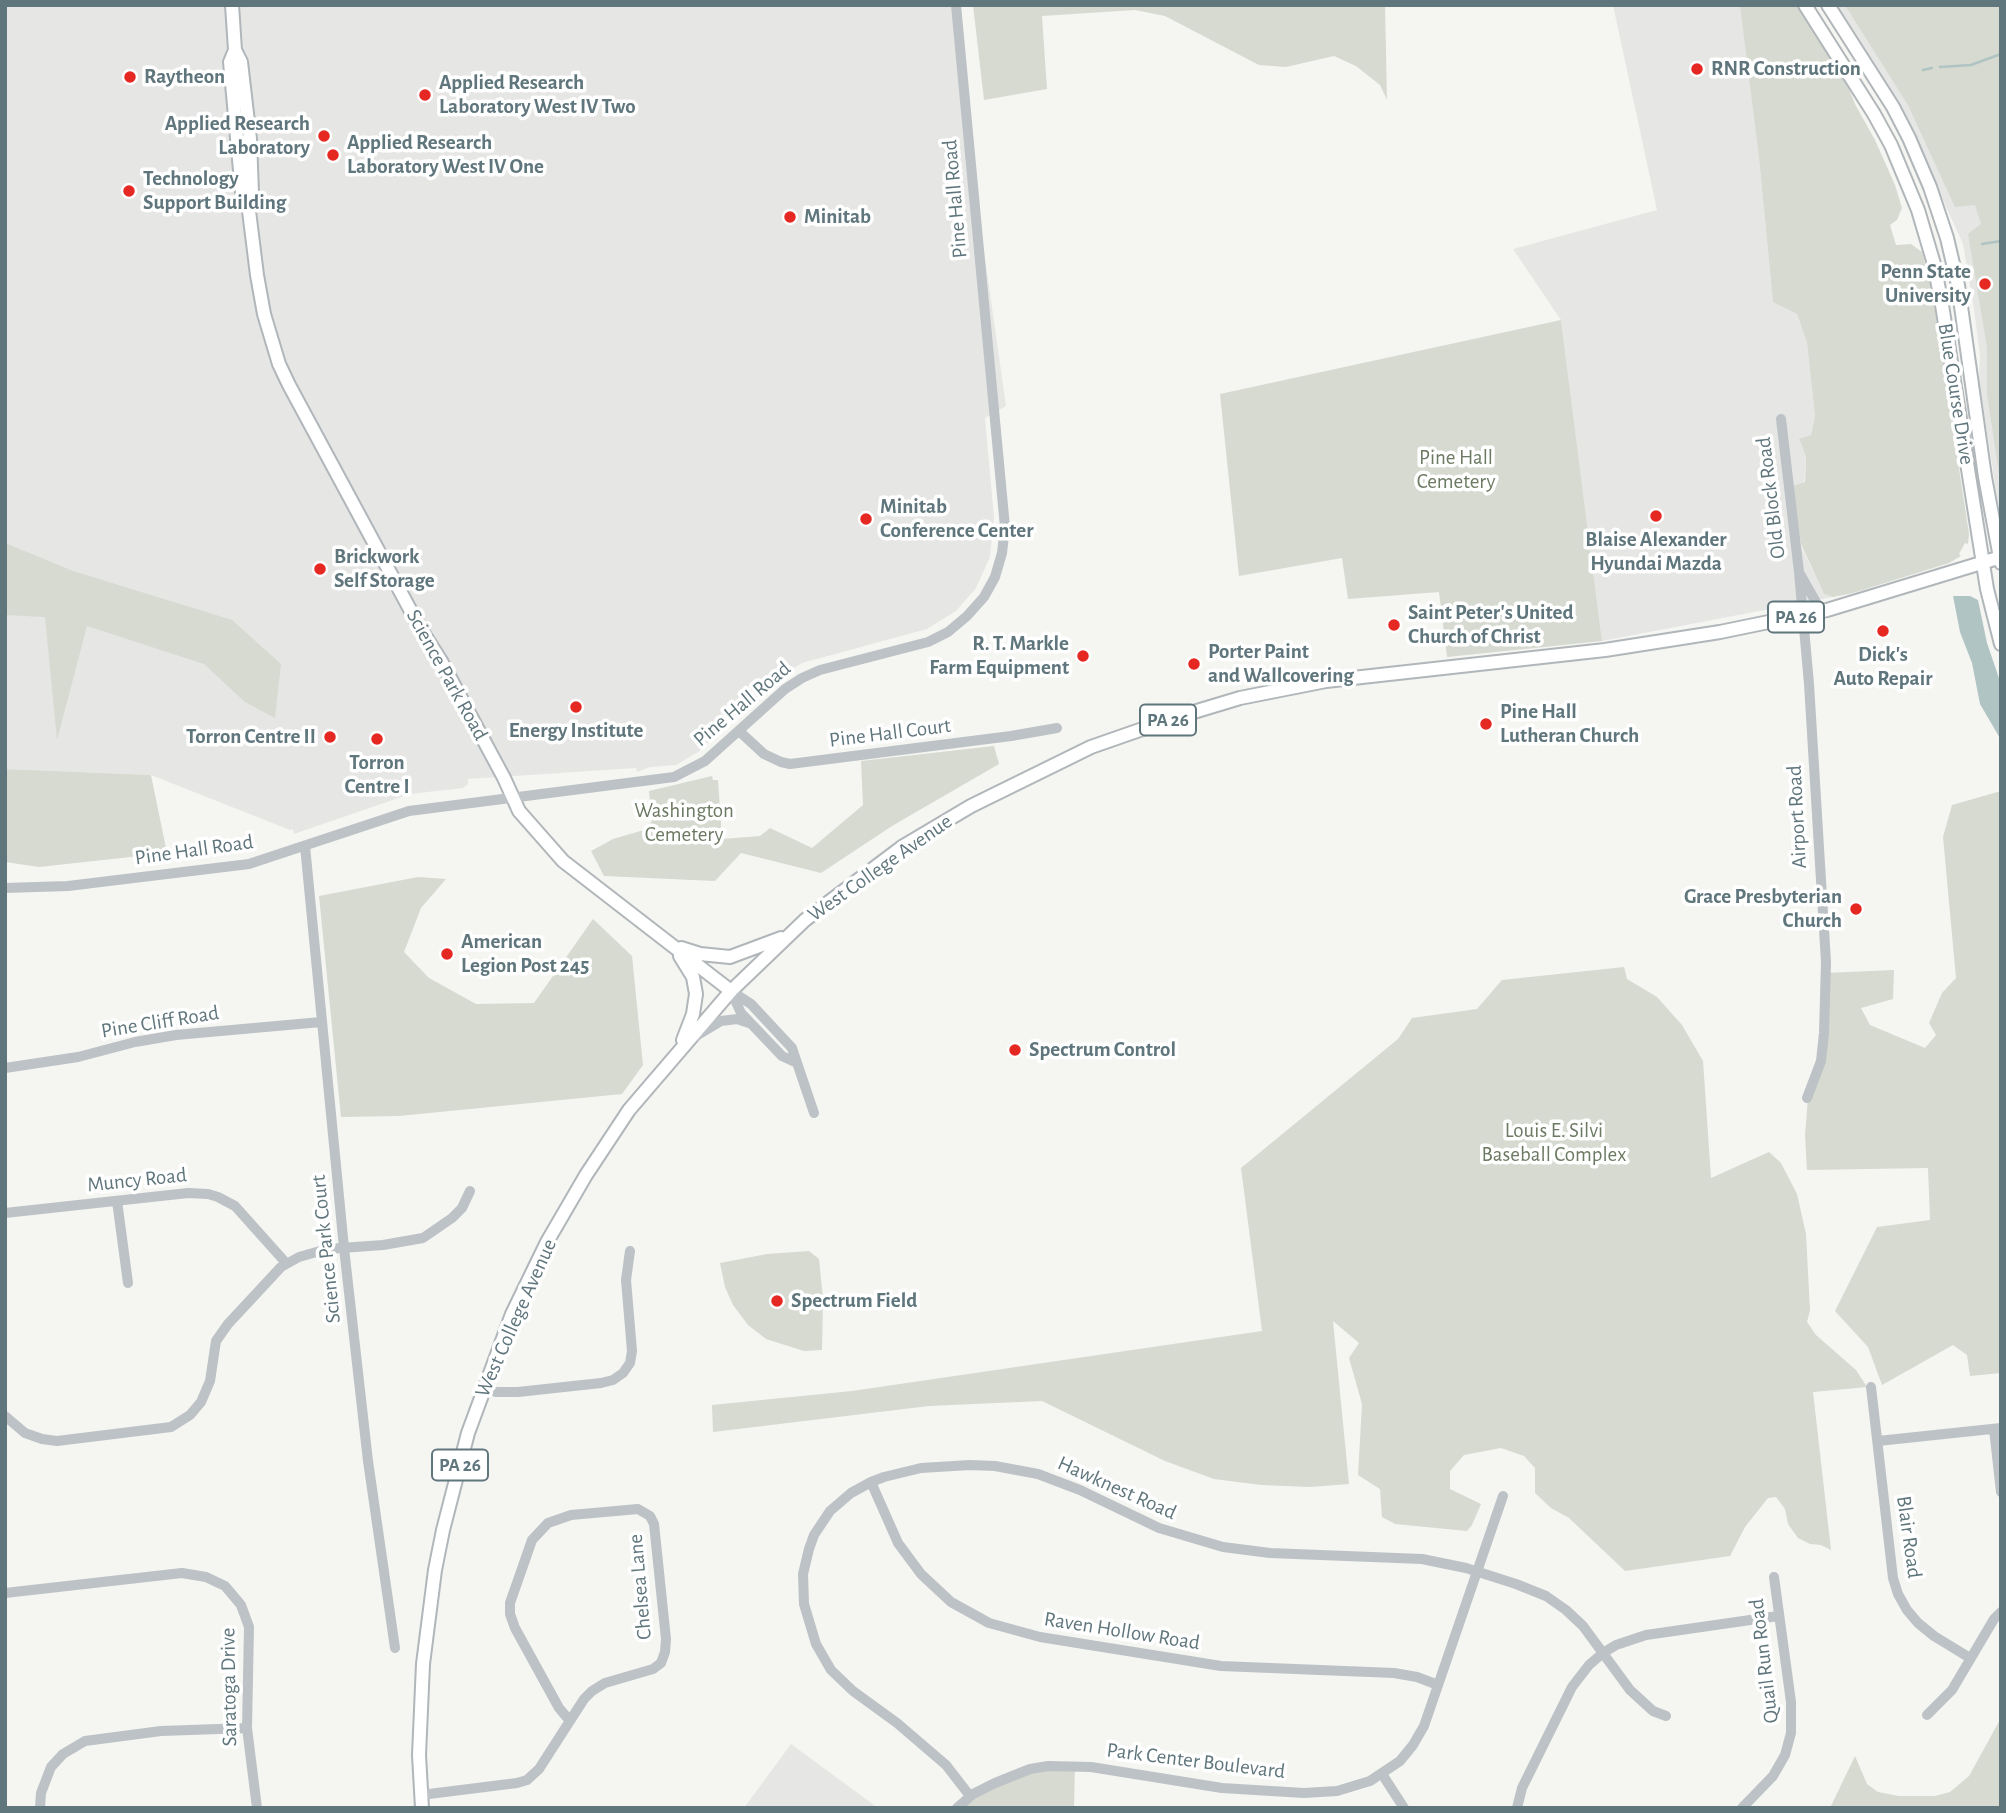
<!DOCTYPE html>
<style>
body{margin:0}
#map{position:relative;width:2006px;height:1813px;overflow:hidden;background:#f5f5f2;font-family:"Alegreya Sans",sans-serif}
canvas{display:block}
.frame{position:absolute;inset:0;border:7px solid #60767d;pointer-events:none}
</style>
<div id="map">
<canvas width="2006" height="1813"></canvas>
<div class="frame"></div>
</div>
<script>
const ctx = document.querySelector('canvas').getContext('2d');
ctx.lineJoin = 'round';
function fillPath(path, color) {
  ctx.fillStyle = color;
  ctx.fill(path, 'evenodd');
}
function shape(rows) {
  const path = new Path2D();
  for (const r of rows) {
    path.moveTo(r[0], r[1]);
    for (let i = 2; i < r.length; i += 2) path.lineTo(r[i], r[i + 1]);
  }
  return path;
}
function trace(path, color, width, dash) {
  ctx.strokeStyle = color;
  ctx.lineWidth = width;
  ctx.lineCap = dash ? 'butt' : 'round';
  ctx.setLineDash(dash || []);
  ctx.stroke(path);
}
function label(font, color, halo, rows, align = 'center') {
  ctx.font = font + ' "Alegreya Sans",sans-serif';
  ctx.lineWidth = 7;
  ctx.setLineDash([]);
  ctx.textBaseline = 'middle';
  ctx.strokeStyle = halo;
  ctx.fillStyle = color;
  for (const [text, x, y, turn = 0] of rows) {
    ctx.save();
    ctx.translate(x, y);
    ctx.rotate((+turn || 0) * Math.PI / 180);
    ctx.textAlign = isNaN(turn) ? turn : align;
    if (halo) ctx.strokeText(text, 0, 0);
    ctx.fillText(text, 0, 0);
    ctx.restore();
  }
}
fillPath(shape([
 [5,5,956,5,969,145,1006,406,985,418,994,517,990,557,976,588,956,611,927,629,802,663,782,676,698,752,676,765,650,767,637,772,636,768,468,779,468,784,463,788,410,794,294,834,293,829,290,830,151,775,5,769],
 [1613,5,1741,5,1759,158,1773,301,1797,314,1807,343,1815,416,1811,435,1799,440,1806,457,1800,544,1824,594,1833,597,1602,641,1561,320,1513,249,1657,210],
 [1836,5,2001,5,2001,522,1979,381,1980,356,1974,309,1963,244,1907,121],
 [791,1744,878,1808,744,1808]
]), '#e6e6e5');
fillPath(shape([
 [973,5,1385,5,1387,100,1380,85,1356,66,1334,56,1286,67,1259,65,1165,16,1135,10,1042,16,1047,89,984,100],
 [1740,5,1798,5,1845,79,1855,104,1875,140,1895,185,1902,208,1897,220,1890,225,1896,245,1911,244,1922,252,1932,291,1969,534,1968,544,1965,543,1959,554,1961,556,1949,563,1853,593,1833,597,1824,594,1801,544,1793,486,1805,482,1806,457,1799,439,1811,435,1815,416,1807,343,1797,314,1773,302,1759,158],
 [1845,5,2001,5,2001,487,1987,394,1987,347,1969,240,1968,234,1981,224,1975,205,1955,207,1908,105],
 [1561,320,1602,641,1447,657,1439,592,1348,599,1342,558,1239,576,1220,394],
 [5,543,73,571,232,620,281,664,275,718,245,702,204,664,87,626,57,740,45,617,5,615],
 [994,746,999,764,892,826,821,873,741,853,715,881,604,876,591,851,613,839,644,830,652,821,649,791,712,776,713,780,718,780,722,839,760,836,770,828,812,848,863,805,861,761],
 [5,769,151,775,167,853,39,867,5,862],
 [2001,791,2001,1373,1970,1376,1967,1355,1953,1345,1882,1385,1868,1347,1835,1311,1877,1227,1930,1220,1928,1168,1807,1170,1805,1135,1808,1098,1817,1074,1825,973,1894,970,1893,999,1861,1008,1870,1025,1925,1048,1936,1035,1929,1023,1942,993,1956,978,1943,837,1952,805],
 [418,877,446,879,421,908,404,952,429,978,476,1004,534,1003,593,919,632,956,643,1065,622,1094,399,1116,341,1117,319,896],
 [1624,967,1627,979,1657,997,1682,1025,1703,1061,1711,1178,1769,1152,1781,1163,1797,1194,1806,1234,1810,1310,1807,1322,1816,1335,1856,1370,1867,1387,1813,1392,1831,1550,1821,1545,1810,1544,1798,1538,1788,1524,1785,1509,1776,1497,1768,1498,1745,1527,1730,1556,1625,1571,1569,1518,1551,1508,1535,1493,1535,1468,1524,1456,1501,1448,1464,1455,1450,1471,1450,1489,1481,1504,1472,1525,1467,1531,1395,1524,1382,1517,1380,1489,1358,1475,1362,1404,1349,1358,1359,1343,1333,1321,1349,1484,1310,1487,1261,1485,1214,1479,1165,1461,1042,1401,929,1406,713,1432,712,1405,852,1391,1262,1331,1241,1168,1398,1039,1412,1018,1477,1009,1502,980],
 [809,1251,819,1259,823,1298,822,1350,804,1351,766,1339,748,1325,733,1305,725,1287,720,1263,767,1254],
 [2001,1718,2001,1808,1830,1808,1855,1756,1867,1784,1878,1792,1899,1796,1935,1796,1950,1792,1969,1776],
 [1075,1766,1074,1808,957,1808,1015,1774]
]), '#d6dad1');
fillPath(shape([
 [1953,596,1970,596,1978,600,1987,643,2001,684,2001,740,1980,704,1972,663,1960,632]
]), '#b1c4c4');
trace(shape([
 [1940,67,1971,65,2001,54],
 [1923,70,1932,68],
 [1982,244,2001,241]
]), '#b1c4c4', 2.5);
const major = shape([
 [232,5,235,50,241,62,250,139,252,193,248,203],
 [1805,5,1874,114,1891,145,1918,210,1934,264,1942,305,1987,589,2001,644],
 [1828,5,1893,107,1909,138,1930,187,1947,238,1958,285,1985,477,2001,563],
 [235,50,230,62,242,192,248,203,257,275,264,314,279,364,289,385,420,628,441,661,504,778,519,811,563,861,731,991],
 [681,948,700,954,730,957,781,938],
 [680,956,693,977,696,994,693,1014,683,1040],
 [422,1808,419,1755,423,1664,435,1570,443,1530,468,1433,512,1314,547,1242,586,1175,629,1110,731,991,805,920,902,847,971,806,1091,747,1177,717,1240,698,1326,681,1605,650,1720,632,1827,610,2001,557]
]);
trace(major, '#b0b6b9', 16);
trace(shape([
 [1781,419,1799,572,1809,684,1826,962,1824,1033,1821,1061,1807,1098],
 [1800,574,1821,611],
 [739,731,764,754,781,762,790,764,1011,736,1057,728],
 [305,846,344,1248,368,1461,395,1648],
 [5,888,68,886,249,864,409,811,674,777,705,761,785,689,802,678,820,670,928,642,948,632,967,616,984,597,995,577,1002,553,1005,527,956,5],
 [731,991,751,1004,792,1048,814,1113],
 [731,991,741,1013,782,1056,795,1062],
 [696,1036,721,1021,737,1019,749,1023],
 [5,1068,78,1057,135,1042,176,1035,321,1022],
 [117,1201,128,1283],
 [5,1213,188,1193,208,1194,218,1197,235,1206,286,1263],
 [1871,1387,1893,1578,1898,1594,1907,1610,1918,1623,1934,1636,1970,1658],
 [483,1388,496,1392,518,1392,601,1383,613,1380,623,1373,630,1363,632,1351,626,1280,630,1251],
 [5,1416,25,1433,42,1439,57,1441,171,1427,190,1415,201,1402,210,1381,216,1341,228,1324,281,1267,299,1257,327,1249,383,1245,423,1238,452,1218,462,1208,470,1191],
 [1994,1429,2001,1492],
 [1878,1441,2001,1428],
 [871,1482,898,1543,921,1574,951,1602,989,1623,1040,1637,1221,1666,1394,1673,1417,1677,1438,1685],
 [5,1593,182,1573,206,1577,225,1586,241,1605,249,1627,247,1728,257,1808],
 [1927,1715,1952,1690,1994,1619,2001,1612],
 [1382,1774,1404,1808],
 [421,1795,517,1783,527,1780,539,1769,584,1699,592,1691,605,1683,653,1669,661,1663,665,1652,666,1639,654,1524,650,1516,638,1509,571,1515,548,1523,532,1540,510,1603,510,1614,515,1628,559,1708,570,1721],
 [970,1796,946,1765,897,1723,853,1691,831,1670,816,1644,804,1604,803,1574,809,1549,814,1535,830,1511,851,1493,871,1482,884,1477,921,1468,970,1465,995,1466,1038,1474,1080,1490,1159,1528,1223,1547,1270,1553,1422,1559,1466,1568,1516,1584,1546,1596,1566,1610,1583,1626,1630,1690,1653,1711,1666,1716],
 [40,1808,41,1793,51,1767,63,1754,85,1741,161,1731,247,1728],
 [957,1808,973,1794,995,1783,1030,1769,1048,1766,1091,1767,1222,1788,1304,1793,1337,1791,1370,1781,1400,1761,1413,1745,1424,1726,1503,1496],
 [1517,1808,1522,1788,1572,1687,1589,1665,1603,1653,1616,1645,1646,1635,1778,1616],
 [1742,1808,1773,1776,1785,1755,1791,1733,1791,1702,1774,1577]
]), '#bcc2c5', 10);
trace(major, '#fff', 12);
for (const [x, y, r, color] of [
 [1697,69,7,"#e52922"],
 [130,77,7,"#e52922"],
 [425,95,7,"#e52922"],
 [324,136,7,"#e52922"],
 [333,155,7,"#e52922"],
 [129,191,7,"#e52922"],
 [790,217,7,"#e52922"],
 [1985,284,7,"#e52922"],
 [1656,516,7,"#e52922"],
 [866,519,7,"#e52922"],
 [320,569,7,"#e52922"],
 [1394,625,7,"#e52922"],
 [1883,631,7,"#e52922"],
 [1083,656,7,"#e52922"],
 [1194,664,7,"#e52922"],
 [576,707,7,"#e52922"],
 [1486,724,7,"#e52922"],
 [330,737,7,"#e52922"],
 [377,739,7,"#e52922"],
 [1856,909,7,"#e52922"],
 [447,954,7,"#e52922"],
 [1015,1050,7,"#e52922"],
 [777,1301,7,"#e52922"]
]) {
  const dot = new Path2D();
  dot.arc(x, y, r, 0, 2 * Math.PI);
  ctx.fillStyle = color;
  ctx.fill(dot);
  trace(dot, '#fff', 2.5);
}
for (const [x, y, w] of [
 [1796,617,56],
 [1168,720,56],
 [460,1465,56]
]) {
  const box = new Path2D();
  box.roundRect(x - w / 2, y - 15.5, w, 31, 5);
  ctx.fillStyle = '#fff';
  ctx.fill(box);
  trace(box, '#60767d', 2);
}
label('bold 19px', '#60767d', null, [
 ["PA 26",1796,617],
 ["PA 26",1168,720],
 ["PA 26",460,1465]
]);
label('bold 21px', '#60767d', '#fff', [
 ["RNR Construction",1711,69],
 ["Raytheon",144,77],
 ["Applied Research",439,83],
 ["Laboratory West IV Two",439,107],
 ["Applied Research",310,124,"right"],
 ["Laboratory",310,148,"right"],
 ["Applied Research",347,143],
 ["Laboratory West IV One",347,167],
 ["Technology",143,179],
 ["Support Building",143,203],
 ["Minitab",804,217],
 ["Penn State",1971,272,"right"],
 ["University",1971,296,"right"],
 ["Minitab",880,507],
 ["Conference Center",880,531],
 ["Blaise Alexander",1656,540,"center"],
 ["Hyundai Mazda",1656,564,"center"],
 ["Brickwork",334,557],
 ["Self Storage",334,581],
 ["Saint Peter's United",1408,613],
 ["Church of Christ",1408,637],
 ["R. T. Markle",1069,644,"right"],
 ["Farm Equipment",1069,668,"right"],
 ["Porter Paint",1208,652],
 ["and Wallcovering",1208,676],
 ["Dick's",1883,655,"center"],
 ["Auto Repair",1883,679,"center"],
 ["Pine Hall",1500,712],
 ["Lutheran Church",1500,736],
 ["Energy Institute",576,731,"center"],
 ["Torron Centre II",316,737,"right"],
 ["Torron",377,763,"center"],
 ["Centre I",377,787,"center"],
 ["Grace Presbyterian",1842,897,"right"],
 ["Church",1842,921,"right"],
 ["American",461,942],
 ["Legion Post 245",461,966],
 ["Spectrum Control",1029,1050],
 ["Spectrum Field",791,1301]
], 'left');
label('21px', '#60767d', '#fff', [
 ["Pine Hall Road",955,199,-95],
 ["Blue Course Drive",1956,394,81],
 ["Old Block Road",1771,498,-97],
 ["Science Park Road",447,675,61],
 ["Pine Hall Road",742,704,-40],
 ["Pine Hall Court",890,733,-7],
 ["Airport Road",1797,817,-93],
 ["Pine Hall Road",194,850,-8],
 ["West College Avenue",880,868,-35],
 ["Pine Cliff Road",160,1022,-9],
 ["Muncy Road",137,1180,-6],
 ["Science Park Court",326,1249,-96],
 ["West College Avenue",516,1318,-66],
 ["Hawknest Road",1117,1488,24],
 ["Blair Road",1909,1537,82],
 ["Chelsea Lane",640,1587,-95],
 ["Raven Hollow Road",1122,1631,9],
 ["Quail Run Road",1764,1661,-97],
 ["Saratoga Drive",229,1687,-91],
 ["Park Center Boulevard",1196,1761,7]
]);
label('21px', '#6c7a63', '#fff', [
 ["Pine Hall",1456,458],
 ["Cemetery",1456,482],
 ["Washington",684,811],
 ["Cemetery",684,835],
 ["Louis E. Silvi",1554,1131],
 ["Baseball Complex",1554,1155]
]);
</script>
